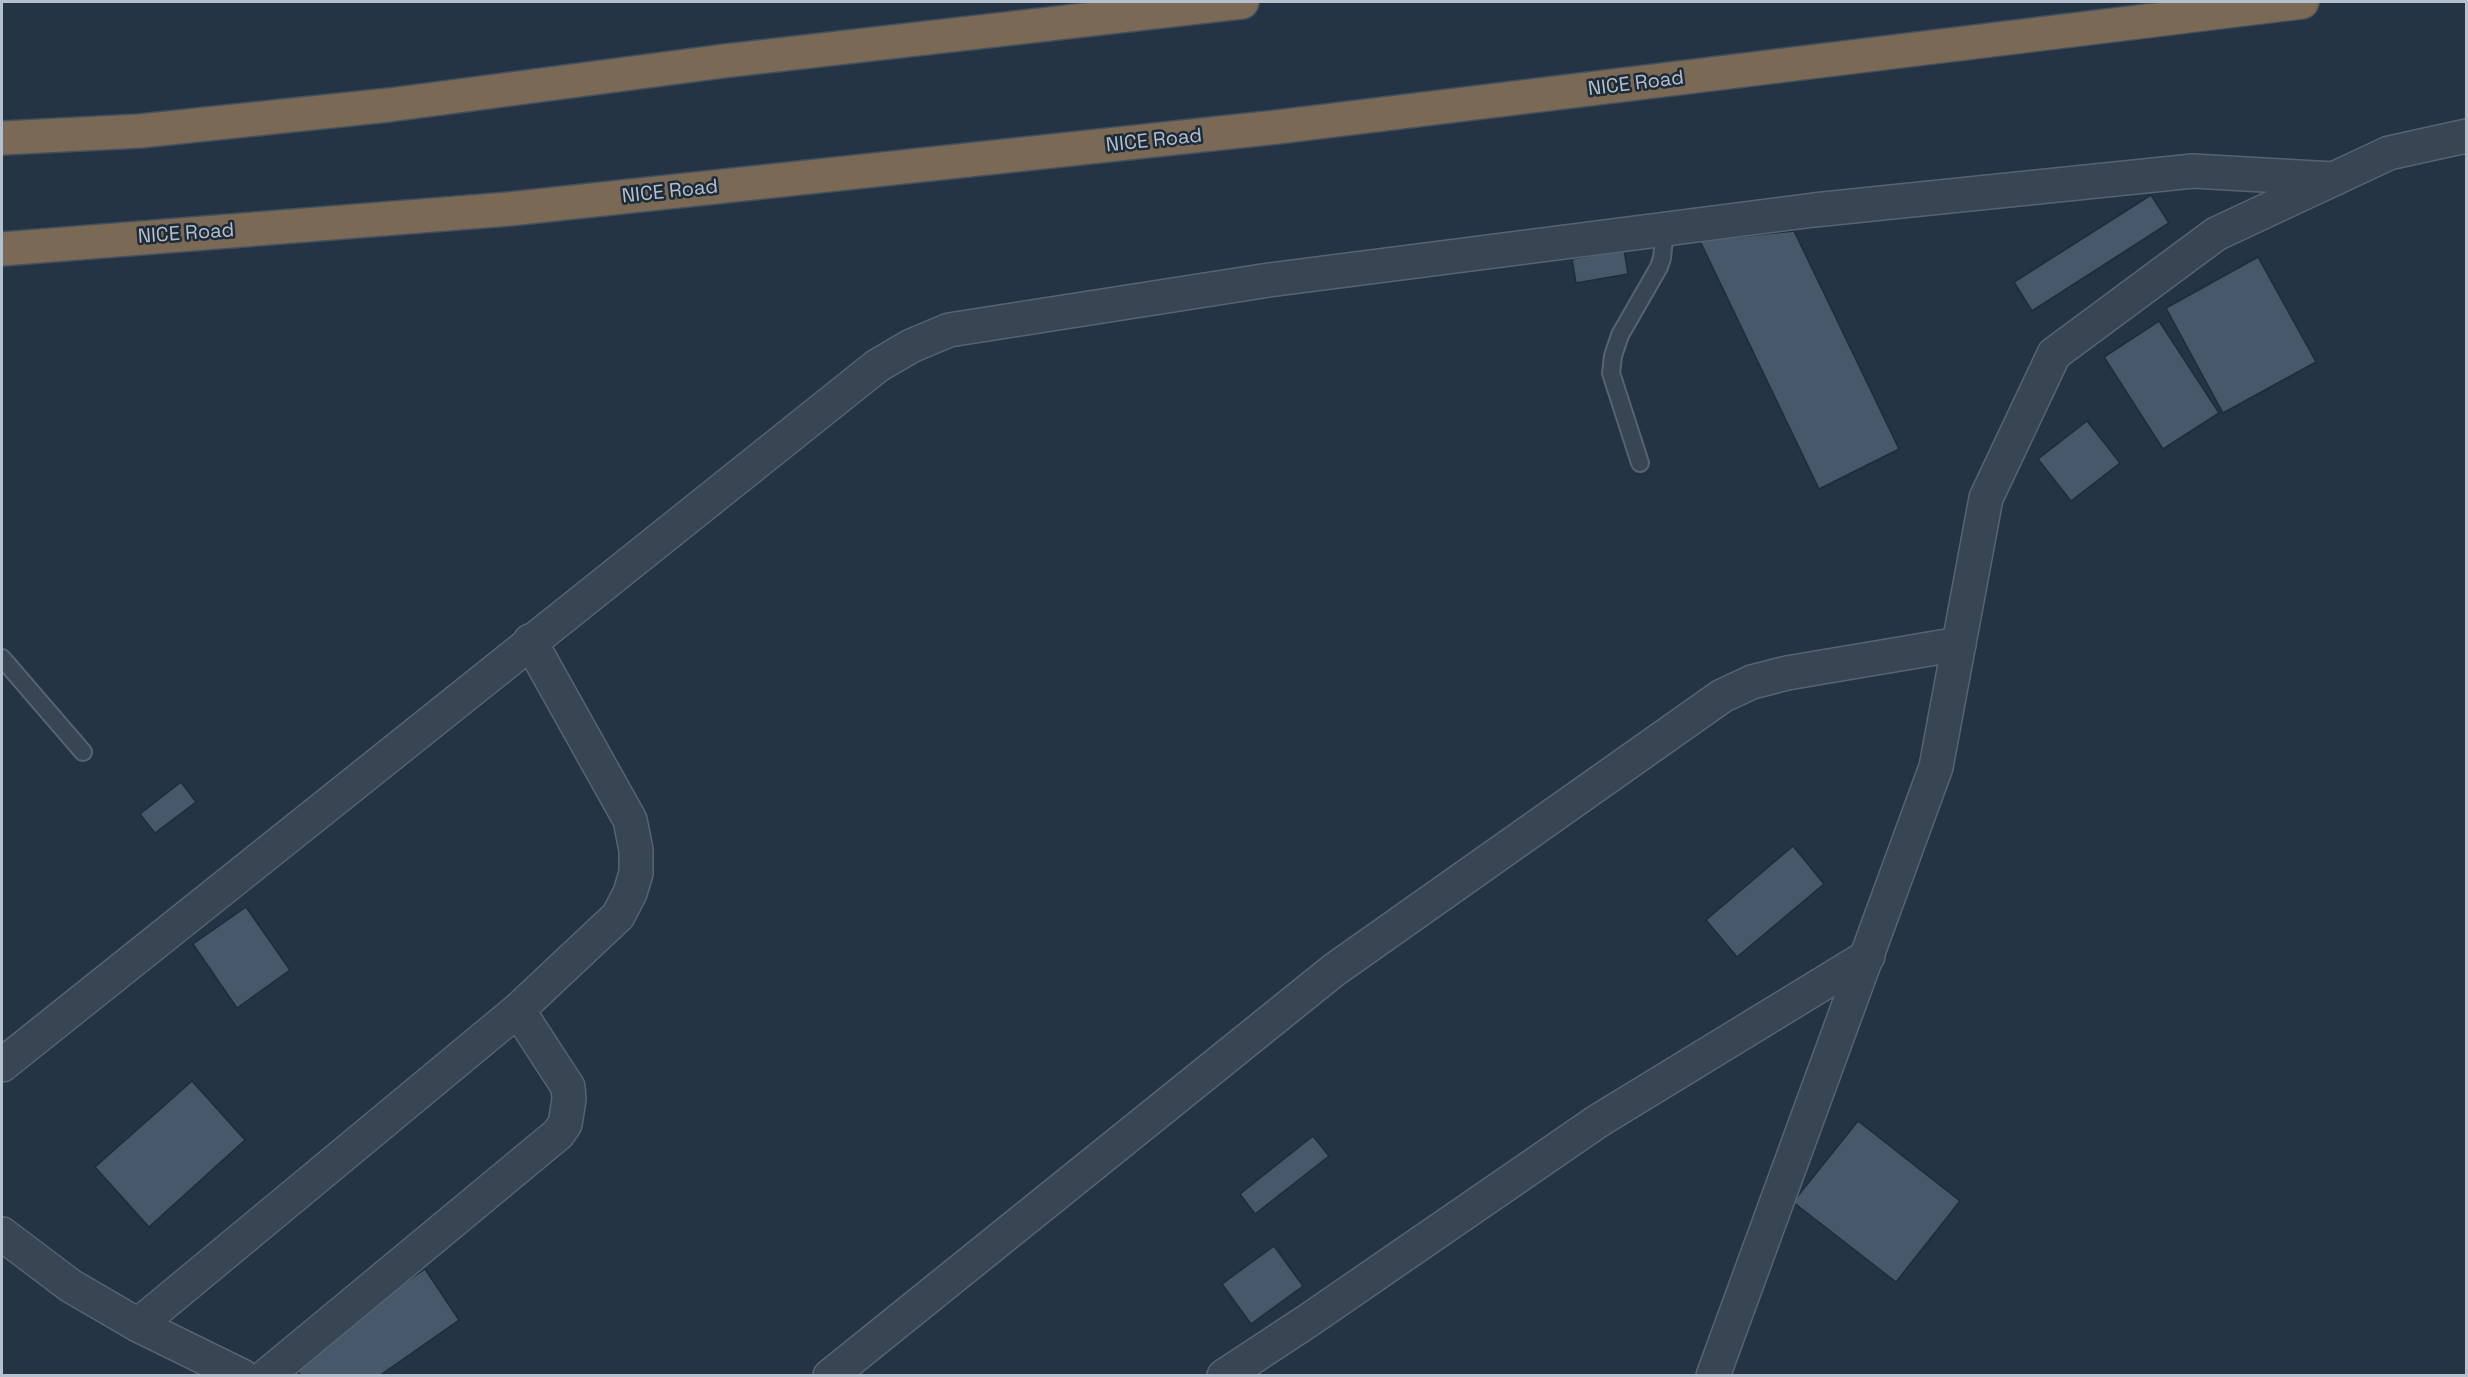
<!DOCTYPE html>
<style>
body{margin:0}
#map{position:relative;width:2468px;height:1377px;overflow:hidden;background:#243444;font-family:"Space Grotesk",sans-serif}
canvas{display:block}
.frame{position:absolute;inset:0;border:3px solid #b6c0cd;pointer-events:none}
</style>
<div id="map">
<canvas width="2468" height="1377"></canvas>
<div class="frame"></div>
</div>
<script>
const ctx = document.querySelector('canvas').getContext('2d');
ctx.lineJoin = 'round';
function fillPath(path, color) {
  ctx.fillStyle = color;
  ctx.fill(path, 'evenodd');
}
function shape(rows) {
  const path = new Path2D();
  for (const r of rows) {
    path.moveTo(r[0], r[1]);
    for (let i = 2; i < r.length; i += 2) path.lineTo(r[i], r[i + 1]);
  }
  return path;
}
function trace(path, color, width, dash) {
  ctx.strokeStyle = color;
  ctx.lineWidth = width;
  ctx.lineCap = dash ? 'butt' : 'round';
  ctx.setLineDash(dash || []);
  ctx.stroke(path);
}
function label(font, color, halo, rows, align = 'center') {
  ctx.font = font + ' "Space Grotesk",sans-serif';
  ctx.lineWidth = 5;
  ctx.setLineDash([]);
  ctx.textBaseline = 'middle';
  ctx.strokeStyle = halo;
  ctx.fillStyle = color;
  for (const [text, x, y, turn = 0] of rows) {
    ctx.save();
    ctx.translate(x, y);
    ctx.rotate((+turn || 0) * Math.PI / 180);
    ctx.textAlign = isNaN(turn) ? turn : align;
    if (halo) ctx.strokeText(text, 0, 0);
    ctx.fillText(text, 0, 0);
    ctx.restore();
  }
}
const building = shape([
 [2151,195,2169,223,2032,311,2014,282,2151,195],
 [1794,231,1899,449,1819,489,1700,241,1794,231],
 [1624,250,1628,274,1576,283,1572,259,1624,250],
 [2258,257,2316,362,2223,413,2166,308,2258,257],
 [2159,321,2219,413,2163,449,2104,357,2159,321],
 [2087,421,2120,463,2071,501,2038,459,2087,421],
 [181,782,196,802,155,833,140,814,181,782],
 [1793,846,1824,884,1737,957,1706,920,1793,846],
 [246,907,290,970,237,1008,193,944,246,907],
 [192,1081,245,1140,149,1227,95,1167,192,1081],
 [1858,1121,1960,1201,1896,1282,1793,1202,1858,1121],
 [1313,1136,1329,1156,1255,1214,1240,1194,1313,1136],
 [1274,1246,1303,1286,1251,1324,1222,1284,1274,1246],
 [425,1269,459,1320,379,1376,301,1376,291,1361,425,1269]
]);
fillPath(building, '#47586b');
trace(building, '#1f2d3b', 1.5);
const service = shape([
 [1640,463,1611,373,1613,356,1620,335,1659,267,1662,258,1665,229],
 [2,658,83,752]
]);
const minor = shape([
 [2,1065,877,366,911,346,949,330,1269,280,1814,210,2193,171,2334,179],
 [2,1234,71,1286,138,1325,242,1376],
 [138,1325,518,1010,618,916,630,893,636,873,636,850,630,820,530,641],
 [266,1376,558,1134,565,1124,567,1112,569,1099,568,1087,518,1010],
 [830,1376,1334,970,1722,696,1752,682,1787,673,1959,644],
 [1224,1376,1309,1320,1598,1121,1868,956]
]);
const tertiary = shape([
 [1713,1376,1936,767,1986,498,2054,354,2216,234,2389,153,2466,136]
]);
const motorway = shape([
 [2,138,140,131,389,105,724,61,1242,2],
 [2,249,509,209,1277,127,2302,2]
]);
trace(service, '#576371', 20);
trace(minor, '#576371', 36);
trace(tertiary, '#576371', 36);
trace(motorway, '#43505e', 36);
trace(service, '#384653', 16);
trace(minor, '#384653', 33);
trace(tertiary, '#384653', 33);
trace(motorway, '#7a6955', 33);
label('20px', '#b6c0cd', '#1d2b39', [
 ["NICE Road",1636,84,-7],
 ["NICE Road",1154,141,-6],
 ["NICE Road",670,192,-6],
 ["NICE Road",186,234,-4]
]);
</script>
